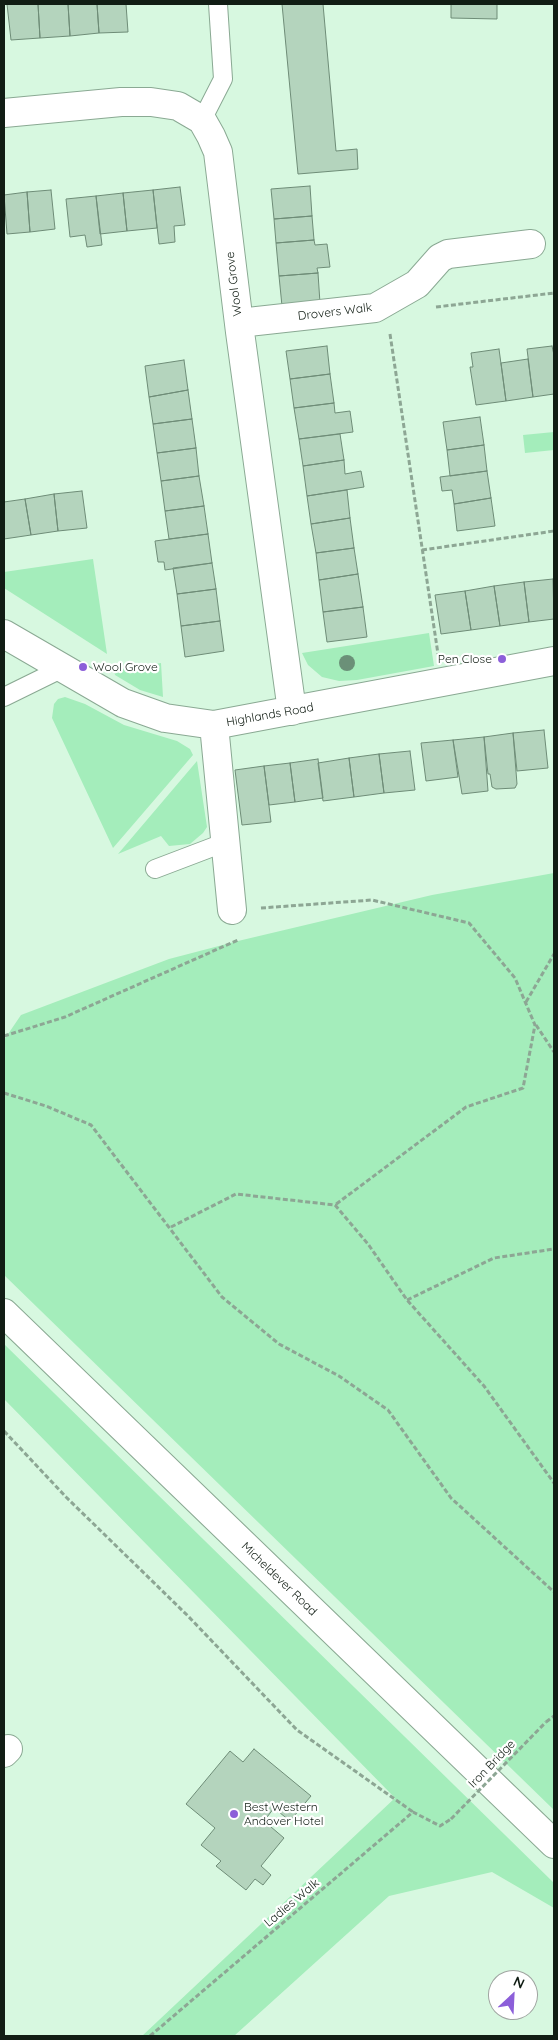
<!DOCTYPE html>
<style>
body{margin:0}
#map{position:relative;width:558px;height:2040px;overflow:hidden;background:#d7f8e0;font-family:Quicksand,sans-serif}
canvas{display:block}
.frame{position:absolute;inset:0;border:5px solid #111d14;pointer-events:none}
.north{position:absolute;left:488px;top:1970px;width:50px;height:50px;box-sizing:border-box;background:#fff;border:1px solid #a0a5a1;border-radius:50%;rotate:25deg;font-size:14px;font-weight:700;line-height:20px;text-align:center;color:#111d14}
.north::after{content:'';display:block;margin:auto;width:18px;height:22px;background:#8c5fd9;clip-path:polygon(50% 0,100% 100%,50% 72%,0 100%)}
</style>
<div id="map">
<canvas width="558" height="2040"></canvas>
<div class="frame"></div>
<div class="north">N</div>
</div>
<script>
const ctx = document.querySelector('canvas').getContext('2d');
ctx.lineJoin = 'round';
function fillPath(path, color) {
  ctx.fillStyle = color;
  ctx.fill(path, 'evenodd');
}
function shape(rows) {
  const path = new Path2D();
  for (const r of rows) {
    path.moveTo(r[0], r[1]);
    for (let i = 2; i < r.length; i += 2) path.lineTo(r[i], r[i + 1]);
  }
  return path;
}
function trace(path, color, width, dash) {
  ctx.strokeStyle = color;
  ctx.lineWidth = width;
  ctx.lineCap = dash ? 'butt' : 'round';
  ctx.setLineDash(dash || []);
  ctx.stroke(path);
}
function label(font, color, halo, rows, align = 'center') {
  ctx.font = font + ' Quicksand,sans-serif';
  ctx.lineWidth = 4.5;
  ctx.setLineDash([]);
  ctx.textBaseline = 'middle';
  ctx.strokeStyle = halo;
  ctx.fillStyle = color;
  for (const [text, x, y, turn = 0] of rows) {
    ctx.save();
    ctx.translate(x, y);
    ctx.rotate((+turn || 0) * Math.PI / 180);
    ctx.textAlign = isNaN(turn) ? turn : align;
    if (halo) ctx.strokeText(text, 0, 0);
    ctx.fillText(text, 0, 0);
    ctx.restore();
  }
}
fillPath(shape([
 [554,432,554,450,525,453,523,435],
 [93,559,107,654,4,588,4,572],
 [429,633,434,666,357,680,339,681,322,677,308,665,302,653],
 [161,663,163,697,140,690,115,675,114,670],
 [65,697,85,704,124,725,177,741,190,749,193,755,113,848,52,718,54,704,58,699],
 [197,761,207,827,203,833,190,844,169,846,161,836,118,854],
 [554,873,554,1810,4,1275,4,1040,21,1015,169,959,238,941,432,895],
 [4,1344,554,1883,554,1908,492,1872,389,1896,234,2036,142,2036,395,1798,4,1399]
]), '#a4edbb');
const building = shape([
 [7,4,38,4,40,38,11,40,7,4],
 [38,4,68,4,70,36,40,38,38,4],
 [68,4,97,4,99,33,70,36,68,4],
 [97,4,126,4,128,32,99,33,97,4],
 [282,4,323,4,336,151,357,149,358,169,298,174,282,4],
 [451,4,497,4,497,19,451,18,451,4],
 [310,186,312,216,274,219,271,189,310,186],
 [180,187,185,225,174,226,175,242,159,244,153,190,180,187],
 [51,190,55,229,30,232,27,192,51,190],
 [153,190,157,228,127,231,123,193,153,190],
 [27,192,30,232,7,234,4,195,27,192],
 [123,193,127,231,100,234,96,196,123,193],
 [96,196,102,245,87,247,85,235,70,237,66,199,96,196],
 [312,216,314,240,276,243,274,219,312,216],
 [314,240,315,245,327,244,330,267,317,268,318,273,279,276,276,243,314,240],
 [318,273,320,303,282,306,279,276,318,273],
 [327,346,330,374,290,379,286,351,327,346],
 [552,346,554,355,554,394,533,397,527,349,552,346],
 [499,349,506,401,476,405,470,367,473,367,471,353,499,349],
 [528,359,533,397,506,401,501,363,528,359],
 [184,360,188,390,149,397,145,366,184,360],
 [330,374,334,403,294,408,290,379,330,374],
 [188,390,192,419,153,424,149,397,188,390],
 [334,403,335,413,350,411,353,432,299,439,294,408,334,403],
 [480,417,484,445,447,450,443,422,480,417],
 [192,419,196,448,157,453,153,424,192,419],
 [340,434,344,460,303,466,299,439,340,434],
 [484,445,487,471,450,476,447,450,484,445],
 [196,448,199,476,161,481,157,453,196,448],
 [344,460,345,474,361,471,364,487,307,496,303,466,344,460],
 [487,471,491,498,454,504,452,490,442,491,440,477,487,471],
 [199,476,204,506,165,511,161,481,199,476],
 [347,490,350,518,311,524,307,496,347,490],
 [82,491,87,528,58,531,54,494,82,491],
 [54,494,58,531,31,535,25,499,54,494],
 [491,498,495,526,457,531,454,504,491,498],
 [25,499,31,535,4,539,4,502,25,499],
 [204,506,208,534,169,539,165,511,204,506],
 [350,518,354,548,316,553,311,524,350,518],
 [208,534,212,563,165,570,164,562,158,562,155,541,208,534],
 [354,548,358,574,319,580,316,553,354,548],
 [212,563,216,589,177,594,173,568,212,563],
 [358,574,363,607,323,612,319,580,358,574],
 [553,579,554,619,529,622,524,582,553,579],
 [524,582,529,622,500,626,494,586,524,582],
 [494,586,500,626,471,630,465,591,494,586],
 [216,589,220,621,181,626,177,594,216,589],
 [465,591,471,630,441,634,435,595,465,591],
 [363,607,367,637,327,642,323,612,363,607],
 [220,621,224,651,185,657,181,626,220,621],
 [544,730,548,768,517,771,513,733,544,730],
 [513,733,517,784,515,788,496,789,492,787,490,774,488,774,484,737,513,733],
 [484,737,488,791,462,794,453,740,484,737],
 [453,740,458,777,426,781,421,743,453,740],
 [410,751,415,790,384,793,379,754,410,751],
 [379,754,384,793,354,797,349,758,379,754],
 [349,758,354,797,323,801,318,763,349,758],
 [318,759,323,798,295,802,290,763,318,759],
 [290,763,295,802,269,805,264,766,290,763],
 [264,766,271,822,242,825,235,770,264,766],
 [254,1749,311,1796,290,1821,274,1808,264,1821,284,1838,261,1866,271,1875,263,1885,255,1879,246,1890,216,1866,221,1861,201,1845,215,1828,186,1804,230,1751,243,1762,254,1749]
]);
fillPath(building, '#b4d4bd');
trace(building, '#6e8c77', 1);
const lane = shape([
 [202,120,223,79,218,4],
 [4,697,63,668],
 [155,869,226,842]
]);
const street = shape([
 [4,113,121,102,151,102,178,106,202,120,211,136,218,152,240,332,292,711],
 [239,323,375,308,417,284,440,258,448,254,531,244],
 [4,634,123,703,165,718,214,725,554,661],
 [214,725,232,910],
 [4,1313,554,1844],
 [4,1753,8,1749]
]);
trace(lane, '#8aa993', 20);
trace(street, '#8aa993', 30);
trace(shape([
 [436,307,554,293],
 [390,334,438,654],
 [422,550,554,531],
 [261,908,372,900,469,923,515,978,535,1025,523,1088,466,1107,335,1205],
 [526,1002,554,954],
 [536,1025,554,1052],
 [4,1036,65,1017,238,940],
 [4,1093,46,1106,91,1125,222,1297,279,1344,339,1376,388,1410,451,1498,554,1592],
 [171,1227,236,1194,335,1205,368,1244,407,1300,484,1386,554,1483],
 [407,1300,494,1258,554,1249],
 [4,1431,66,1497,187,1615,297,1730,413,1812],
 [546,1722,554,1716],
 [150,2036,413,1812,440,1826,451,1819]
]), '#8da694', 3, [5, 2.5]);
trace(lane, '#fff', 18);
trace(street, '#fff', 28);
trace(shape([
 [451,1819,546,1722]
]), '#8da694', 3, [5, 2.5]);
ctx.fillStyle = '#6b9078';
for (const [x, y] of [
 [347,663]
]) {
  ctx.beginPath();
  ctx.arc(x, y, 8, 0, 2 * Math.PI);
  ctx.fill();
}
for (const [x, y, r, color] of [
 [502,659,5,"#8c5fd9"],
 [83,667,5,"#8c5fd9"],
 [234,1814,5,"#8c5fd9"]
]) {
  const dot = new Path2D();
  dot.arc(x, y, r, 0, 2 * Math.PI);
  ctx.fillStyle = color;
  ctx.fill(dot);
  trace(dot, '#fff', 2);
}
label('12px', '#111d14', '#fff', [
 ["Wool Grove",234,284,-97],
 ["Drovers Walk",335,312,-7],
 ["Highlands Road",270,715,-10],
 ["Micheldever Road",279,1579,44],
 ["Iron Bridge",492,1764,-46],
 ["Ladies Walk",292,1903,-40]
]);
label('12px', '#111d14', '#fff', [
 ["Pen Close",492,659,"right"],
 ["Wool Grove",93,667],
 ["Best Western",244,1807],
 ["Andover Hotel",244,1821]
], 'left');
</script>
